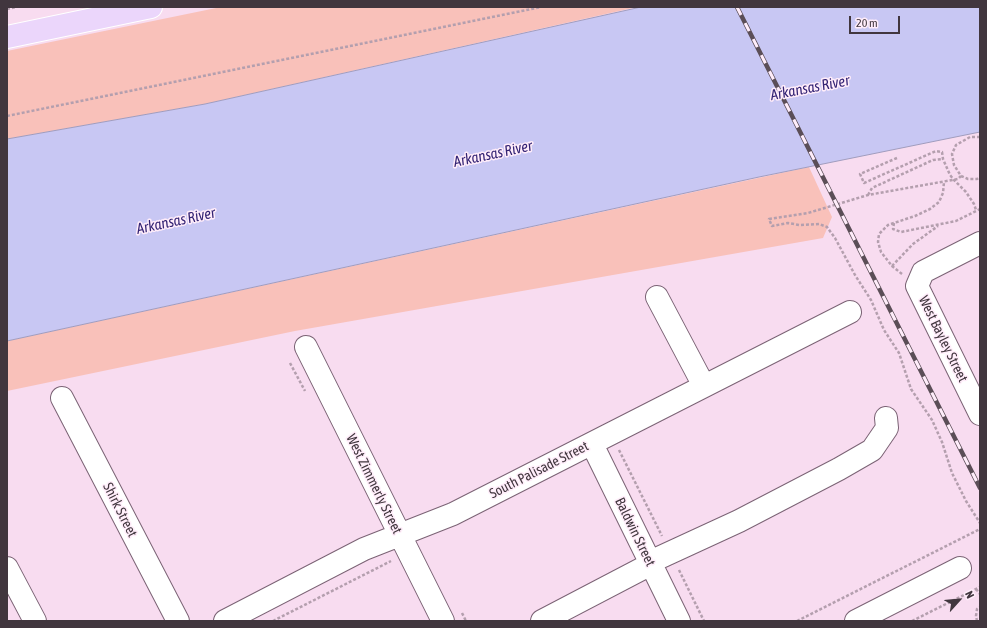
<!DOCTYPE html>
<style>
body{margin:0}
#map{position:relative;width:987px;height:628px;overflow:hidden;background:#f8dcf0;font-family:"Asap Condensed",sans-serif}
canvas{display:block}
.frame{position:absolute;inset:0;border:8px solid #41363e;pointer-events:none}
.north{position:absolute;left:939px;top:580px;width:40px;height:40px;-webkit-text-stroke:3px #ffedfa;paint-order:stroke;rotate:63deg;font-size:11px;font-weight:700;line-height:16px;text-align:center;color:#41363e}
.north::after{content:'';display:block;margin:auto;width:14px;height:18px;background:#41363e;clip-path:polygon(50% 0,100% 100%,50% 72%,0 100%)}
.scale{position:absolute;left:849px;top:16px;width:51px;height:18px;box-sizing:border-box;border:2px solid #41363e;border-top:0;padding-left:5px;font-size:12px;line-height:14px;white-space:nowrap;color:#41363e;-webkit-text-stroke:3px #ffedfa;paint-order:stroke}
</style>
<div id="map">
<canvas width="987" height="628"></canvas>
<div class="frame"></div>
<div class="north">N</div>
<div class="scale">20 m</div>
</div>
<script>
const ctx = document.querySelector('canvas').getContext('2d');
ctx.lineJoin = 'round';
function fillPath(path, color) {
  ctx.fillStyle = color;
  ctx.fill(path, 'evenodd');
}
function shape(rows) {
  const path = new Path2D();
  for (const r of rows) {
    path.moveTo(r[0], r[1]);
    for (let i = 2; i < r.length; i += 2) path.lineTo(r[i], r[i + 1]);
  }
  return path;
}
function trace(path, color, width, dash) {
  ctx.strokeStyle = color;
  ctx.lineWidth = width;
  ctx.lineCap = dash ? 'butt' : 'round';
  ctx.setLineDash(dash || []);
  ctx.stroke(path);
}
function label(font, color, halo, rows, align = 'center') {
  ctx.font = font + ' "Asap Condensed",sans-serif';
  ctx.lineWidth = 3;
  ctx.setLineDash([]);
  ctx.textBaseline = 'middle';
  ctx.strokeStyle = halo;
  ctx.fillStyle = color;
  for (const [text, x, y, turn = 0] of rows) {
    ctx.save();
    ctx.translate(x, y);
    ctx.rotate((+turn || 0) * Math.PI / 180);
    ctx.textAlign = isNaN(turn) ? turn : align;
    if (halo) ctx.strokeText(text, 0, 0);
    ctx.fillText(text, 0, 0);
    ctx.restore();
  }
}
fillPath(shape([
 [221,7,637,7,205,104,7,139,7,51],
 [809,167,832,217,823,238,295,331,7,391,7,341]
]), '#f9c1ba');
const water = shape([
 [641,7,980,7,980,132,759,177,7,341,7,139,205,104,641,7]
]);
fillPath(water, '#c8c7f3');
trace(water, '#a09cbd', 1);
const minor = shape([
 [980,243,923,272,917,286,980,414],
 [657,297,704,386],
 [306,347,443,621],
 [62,398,178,621],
 [592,444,679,621],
 [650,562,739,521,839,469,872,450,887,428,886,418],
 [7,568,35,621],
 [225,621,364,549,453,514,850,312],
 [542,621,651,564],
 [856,621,960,568]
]);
const major = shape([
 [7,37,151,7]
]);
trace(minor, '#7b6375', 24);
trace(major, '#fff', 24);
trace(shape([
 [7,9,16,7],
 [7,116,541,7],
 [980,137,970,137,956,145,952,154,954,165,961,176,958,179,868,195,808,213,769,219,772,226,788,223,799,225,819,224,827,227,835,238,855,275,871,300,884,330,899,353,911,389,932,420,942,442,952,473,966,501,980,523],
 [897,158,860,174,864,183,936,151,942,152,943,159,950,175,954,180,966,192,974,204,976,210],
 [961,176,968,179,977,179,980,177],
 [868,195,872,188,933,160,943,159],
 [894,223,893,229,901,232,956,221,980,209],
 [892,266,913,244,938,226],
 [902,274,892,266,881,252,878,242,879,234,888,225,915,216,930,209,939,202,943,193,944,182],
 [290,363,305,391],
 [619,450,662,536],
 [679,570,704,621],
 [976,589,980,594],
 [462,613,466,621],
 [273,621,391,561],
 [797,621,980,529],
 [912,621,980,587],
 [977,621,976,616,977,609,980,607]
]), '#b49fae', 2.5, [3, 2]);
trace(minor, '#fff', 22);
trace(major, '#ebd6fb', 22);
const rail = shape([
 [737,7,980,488]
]);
trace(rail, '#5b4e57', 4.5);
trace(rail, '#ffedfa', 3, [9]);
label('14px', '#41363e', '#ffedfa', [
 ["West Bayley Street",943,339,64],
 ["South Palisade Street",539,470,-27],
 ["West Zimmerly Street",374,484,64],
 ["Shirk Street",120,510,63],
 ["Baldwin Street",635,532,64]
]);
label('italic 15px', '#332374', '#ffedfa', [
 ["Arkansas River",810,88,-11],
 ["Arkansas River",493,154,-12],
 ["Arkansas River",176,221,-12]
]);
</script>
